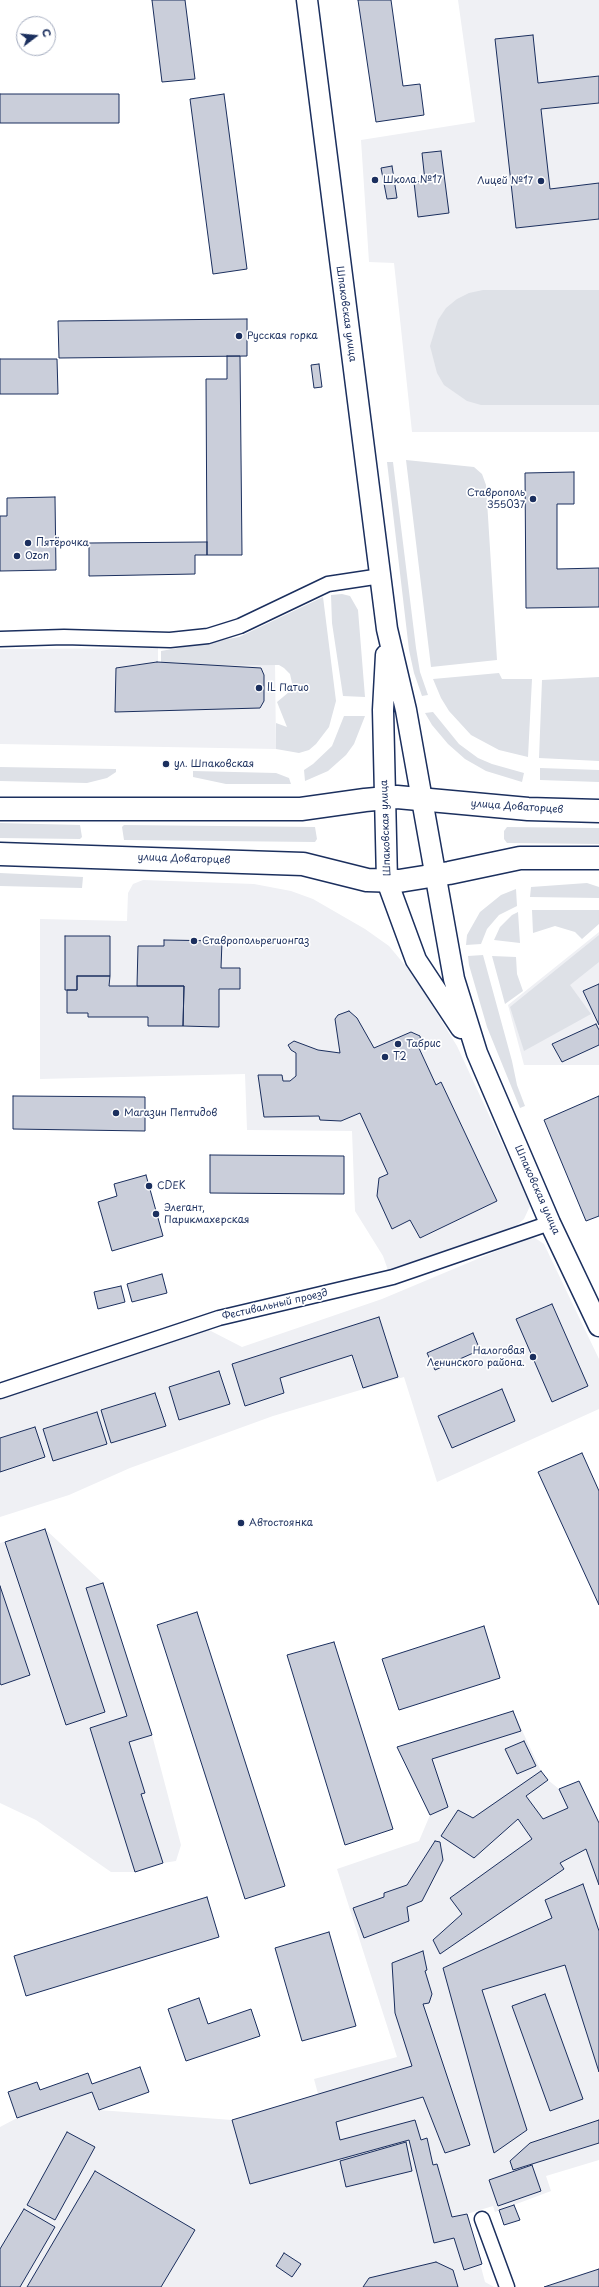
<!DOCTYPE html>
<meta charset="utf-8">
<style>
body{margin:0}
#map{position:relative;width:599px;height:2287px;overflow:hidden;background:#fff;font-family:"Playpen Sans",sans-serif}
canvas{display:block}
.north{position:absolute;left:16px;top:16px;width:40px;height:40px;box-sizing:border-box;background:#fff;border:1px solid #a4acbf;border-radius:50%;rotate:74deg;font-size:11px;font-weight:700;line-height:16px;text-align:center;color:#1b2f5e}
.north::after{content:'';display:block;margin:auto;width:14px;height:18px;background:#1b2f5e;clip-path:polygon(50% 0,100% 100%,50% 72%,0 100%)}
</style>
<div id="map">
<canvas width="599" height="2287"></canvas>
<div class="north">С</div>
</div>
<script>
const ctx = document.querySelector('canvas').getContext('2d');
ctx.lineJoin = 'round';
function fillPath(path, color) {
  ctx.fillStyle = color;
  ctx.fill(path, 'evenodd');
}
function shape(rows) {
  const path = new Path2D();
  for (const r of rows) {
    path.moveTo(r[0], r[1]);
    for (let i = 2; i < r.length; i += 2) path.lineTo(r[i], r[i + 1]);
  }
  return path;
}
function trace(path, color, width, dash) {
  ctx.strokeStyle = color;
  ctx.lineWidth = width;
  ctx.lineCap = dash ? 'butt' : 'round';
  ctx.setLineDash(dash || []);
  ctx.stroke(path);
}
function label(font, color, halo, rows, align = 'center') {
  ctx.font = font + ' "Playpen Sans",sans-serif';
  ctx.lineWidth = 3.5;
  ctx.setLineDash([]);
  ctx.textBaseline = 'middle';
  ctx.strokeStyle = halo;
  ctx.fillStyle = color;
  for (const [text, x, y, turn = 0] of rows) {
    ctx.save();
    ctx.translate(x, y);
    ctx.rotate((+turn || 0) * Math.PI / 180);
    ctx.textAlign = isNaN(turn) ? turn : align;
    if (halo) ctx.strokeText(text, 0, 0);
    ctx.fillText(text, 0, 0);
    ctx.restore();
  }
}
fillPath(shape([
 [458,0,599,0,599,432,412,432,394,263,369,262,361,140,475,122],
 [158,648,158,662,275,661,276,749,0,744,0,649],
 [143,880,254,884,291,891,313,899,365,929,389,946,414,976,457,1046,527,1197,530,1206,524,1219,514,1228,467,1249,389,1273,383,1256,355,1211,352,1131,247,1130,245,1074,40,1079,40,919,127,921,128,893,133,884],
 [599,932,599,1065,524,1065,508,1005],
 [535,1238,544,1244,599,1359,599,1409,437,1482,404,1377,273,1416,130,1468,69,1495,0,1517,0,1398,209,1330,242,1347,382,1299,525,1239],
 [45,1529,103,1583,152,1735,181,1845,176,1861,163,1863,135,1872,111,1872,36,1820,0,1803,0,1543],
 [513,1711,541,1771,548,1780,559,1789,579,1781,599,1823,599,2160,546,2176,551,2191,495,2212,493,2206,467,2214,485,2282,494,2287,0,2287,0,2127,17,2118,92,2092,99,2110,232,2120,318,2094,314,2079,397,2057,337,1869,419,1841,430,1815,397,1747]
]), '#eff0f4');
fillPath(shape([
 [483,290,599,290,599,405,481,405,467,401,444,385,437,373,430,346,438,320,446,308,457,299,469,293],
 [406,460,474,467,482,474,486,485,497,660,431,667],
 [387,462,393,462,416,648,420,672,428,695,422,696,414,673,409,650],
 [342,594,350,596,358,610,365,697,343,696,332,623,331,595],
 [323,597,336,701,329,727,316,744,309,750,299,753,276,749,276,723,287,727,277,702,289,692,292,683,290,674,284,668,279,665,161,666,161,651,239,637],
 [499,673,502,679,532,679,528,757,499,750,471,735,449,711,441,698,433,679],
 [599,677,599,761,539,758,542,680],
 [433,712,459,744,478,758,492,764,524,773,522,782,486,771,465,759,448,744,432,725,425,713],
 [344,716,365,716,354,744,346,755,328,771,305,781,304,770,313,764,332,746],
 [0,767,116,769,116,772,107,778,87,783,0,781],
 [540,768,599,770,599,782,540,780],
 [193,771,276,773,289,778,291,784,226,784,193,777],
 [0,823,80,825,82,837,80,839,0,838],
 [124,825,315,827,317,839,315,842,124,840,122,827],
 [507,827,599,828,599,844,507,843,504,839,504,831],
 [0,873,83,877,82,888,0,886],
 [587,883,599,887,599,898,530,897,531,887],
 [516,889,517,906,499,915,487,929,481,944,466,945,467,935,480,912,501,895],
 [532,910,599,910,599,924,582,939,575,932,555,926,533,933],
 [518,912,520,943,494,940,500,927,512,915],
 [599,935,599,962,570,985,591,1014,524,1051,510,1007],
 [483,955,512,1061,517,1085,525,1106,520,1108,487,1027,469,965,468,956],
 [492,956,516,957,517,974,523,991,505,1004]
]), '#dee1e7');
const building = shape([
 [152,0,185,0,195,79,162,82,152,0],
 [358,0,391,0,403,86,420,84,424,115,376,122,358,0],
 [533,35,538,83,599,76,599,103,541,109,550,189,599,183,599,219,516,228,495,39,533,35],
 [0,94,119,94,119,123,0,123,0,94],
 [224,94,247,269,213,274,190,99,224,94],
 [441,151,449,213,418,217,414,182,425,181,422,153,441,151],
 [392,166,397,198,387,199,381,168,392,166],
 [247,319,247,356,59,358,58,321,247,319],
 [227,356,240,356,242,555,207,555,206,379,227,379,227,356],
 [0,359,57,359,58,394,0,394,0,359],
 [319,364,322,387,314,388,311,365,319,364],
 [574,472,574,504,557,504,557,569,599,568,599,607,526,608,525,473,574,472],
 [55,497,56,570,0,571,0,516,7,516,7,498,55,497],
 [207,542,207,555,195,555,195,574,89,576,89,543,207,542],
 [157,662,261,668,264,675,264,701,260,708,115,712,116,668,157,662],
 [65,936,110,936,110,976,77,976,77,990,65,990,65,936],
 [164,940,222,941,221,968,240,968,240,989,219,989,219,1027,183,1026,184,986,137,986,138,946,164,946,164,940],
 [77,976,110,976,109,986,184,986,183,1026,148,1026,148,1017,88,1017,88,1013,67,1013,67,990,77,990,77,976],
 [599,984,599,1025,583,991,599,984],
 [349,1011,357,1018,374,1048,411,1032,420,1036,421,1043,418,1046,436,1085,441,1082,497,1201,420,1238,410,1220,392,1229,377,1196,379,1178,388,1174,360,1113,341,1121,320,1120,319,1116,264,1117,258,1075,282,1075,283,1081,290,1081,296,1076,296,1053,291,1050,288,1045,294,1041,318,1050,340,1053,335,1019,338,1015,349,1011],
 [596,1024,599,1030,599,1045,562,1062,552,1044,596,1024],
 [13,1096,145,1097,145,1131,13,1129,13,1096],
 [599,1096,599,1216,586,1221,544,1120,599,1096],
 [210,1155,344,1156,344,1194,210,1193,210,1155],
 [146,1175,163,1236,112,1251,98,1202,117,1196,114,1184,146,1175],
 [162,1274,167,1293,132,1302,127,1284,162,1274],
 [121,1286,125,1302,98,1309,94,1292,121,1286],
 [552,1304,588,1386,552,1402,516,1319,552,1304],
 [379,1317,398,1377,363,1388,352,1355,280,1378,284,1393,245,1406,232,1364,379,1317],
 [473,1333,480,1350,435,1370,427,1353,473,1333],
 [219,1371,230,1404,179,1420,169,1387,219,1371],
 [502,1389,515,1421,452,1448,438,1416,502,1389],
 [155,1393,166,1426,111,1443,101,1410,155,1393],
 [97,1412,107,1444,53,1461,43,1429,97,1412],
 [35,1427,45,1457,0,1472,0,1438,35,1427],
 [582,1453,599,1491,599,1605,538,1472,582,1453],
 [45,1529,105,1712,66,1725,5,1542,45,1529],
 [103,1583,152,1735,129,1742,145,1793,141,1794,163,1863,135,1872,90,1728,127,1716,86,1588,103,1583],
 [0,1586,30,1675,1,1685,0,1683,0,1586],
 [197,1612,285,1886,245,1899,157,1625,197,1612],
 [484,1626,500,1678,399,1710,382,1659,484,1626],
 [334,1642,393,1829,345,1845,287,1655,334,1642],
 [513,1711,521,1731,432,1759,448,1807,430,1815,397,1747,513,1711],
 [524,1741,536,1766,517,1774,505,1749,524,1741],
 [541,1771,548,1780,526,1796,543,1819,568,1808,559,1789,579,1781,599,1823,599,1885,586,1849,560,1863,564,1869,440,1954,433,1940,462,1914,450,1898,532,1839,518,1819,474,1858,441,1836,458,1810,473,1818,541,1771],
 [435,1841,440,1842,443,1860,422,1901,407,1907,409,1921,364,1938,353,1908,384,1897,384,1893,407,1885,435,1841],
 [583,1884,599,1931,599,2072,565,1965,482,1990,527,2130,494,2153,443,1968,552,1918,545,1900,583,1884],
 [207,1897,219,1937,26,1996,14,1956,207,1897],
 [329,1932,356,2026,302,2041,275,1948,329,1932],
 [423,1951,427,1970,425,1971,432,1994,429,2003,423,2004,470,2145,445,2153,423,2097,336,2122,340,2140,415,2120,421,2140,427,2138,433,2165,437,2164,452,2217,467,2214,482,2264,464,2270,454,2238,434,2243,409,2140,250,2184,232,2120,412,2066,395,2013,392,1963,423,1951],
 [545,1994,583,2099,550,2111,512,2006,545,1994],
 [199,1998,208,2024,251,2009,260,2036,186,2061,168,2009,199,1998],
 [140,2067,149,2092,99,2110,92,2092,17,2118,8,2092,37,2082,40,2090,88,2073,92,2084,140,2067],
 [599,2120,599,2143,513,2170,510,2161,530,2143,599,2120],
 [67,2132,95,2147,55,2220,27,2205,67,2132],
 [406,2142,412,2171,346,2187,340,2161,406,2142],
 [532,2165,541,2191,498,2206,489,2180,532,2165],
 [95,2171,195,2230,161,2287,27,2287,95,2171],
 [514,2205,520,2220,504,2225,499,2210,514,2205],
 [24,2209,55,2227,20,2287,0,2287,0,2249,24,2209],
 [284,2253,301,2264,292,2277,276,2266,284,2253],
 [436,2262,453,2270,458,2287,363,2287,369,2278,436,2262],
 [599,2269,599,2287,544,2287,599,2269]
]);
fillPath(building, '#caceda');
trace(building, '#1b2f5e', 1);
const street = shape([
 [0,639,64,637,170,640,208,636,240,626,328,584,381,576],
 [0,1391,219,1318,393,1277,550,1223],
 [482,2219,507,2287]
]);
const secondary = shape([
 [307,0,387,629,406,710,454,979,477,1053,550,1223,599,1326],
 [386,655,383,710,387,881,416,960,461,1028]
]);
const primary = shape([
 [0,809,301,809,365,800,397,797,528,809,599,811],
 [0,854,303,864,367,880,399,881,449,873,520,858,599,858]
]);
trace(street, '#1b2f5e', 17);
trace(secondary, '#1b2f5e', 23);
trace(primary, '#1b2f5e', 25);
trace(street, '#fff', 14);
trace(secondary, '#fff', 20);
trace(primary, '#fff', 22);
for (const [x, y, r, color] of [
 [375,180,4,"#1b2f5e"],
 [541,181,4,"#1b2f5e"],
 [239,336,4,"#1b2f5e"],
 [533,499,4,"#1b2f5e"],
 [28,543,4,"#1b2f5e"],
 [17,556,4,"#1b2f5e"],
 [259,688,4,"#1b2f5e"],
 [166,764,4,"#1b2f5e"],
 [194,941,4,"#1b2f5e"],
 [398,1044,4,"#1b2f5e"],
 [385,1057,4,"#1b2f5e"],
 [116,1113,4,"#1b2f5e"],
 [149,1186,4,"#1b2f5e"],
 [156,1214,4,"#1b2f5e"],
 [533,1357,4,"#1b2f5e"],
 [241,1523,4,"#1b2f5e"]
]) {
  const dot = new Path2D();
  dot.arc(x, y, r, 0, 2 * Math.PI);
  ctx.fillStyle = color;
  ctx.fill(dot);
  trace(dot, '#fff', 1.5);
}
label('10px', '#1b2f5e', '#fff', [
 ["Школа №17",383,180],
 ["Лицей №17",533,181,"right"],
 ["Русская горка",247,336],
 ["Ставрополь",525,493,"right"],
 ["355037",525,505,"right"],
 ["Пятёрочка",36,543],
 ["Ozon",25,556],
 ["IL Патио",267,688],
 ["ул. Шпаковская",174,764],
 ["Ставропольрегионгаз",202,941],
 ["Табрис",406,1044],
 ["T2",393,1057],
 ["Магазин Пептидов",124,1113],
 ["CDEK",157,1186],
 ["Элегант,",164,1208],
 ["Парикмахерская",164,1220],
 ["Налоговая",525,1351,"right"],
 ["Ленинского района.",525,1363,"right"],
 ["Автостоянка",249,1523]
], 'left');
label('10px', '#1b2f5e', '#fff', [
 ["Шпаковская улица",346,314,82],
 ["улица Доваторцев",517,807,4],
 ["Шпаковская улица",386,828,-92],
 ["улица Доваторцев",184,859,2],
 ["Шпаковская улица",537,1190,66],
 ["Фестивальный проезд",275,1305,-13]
]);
</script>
